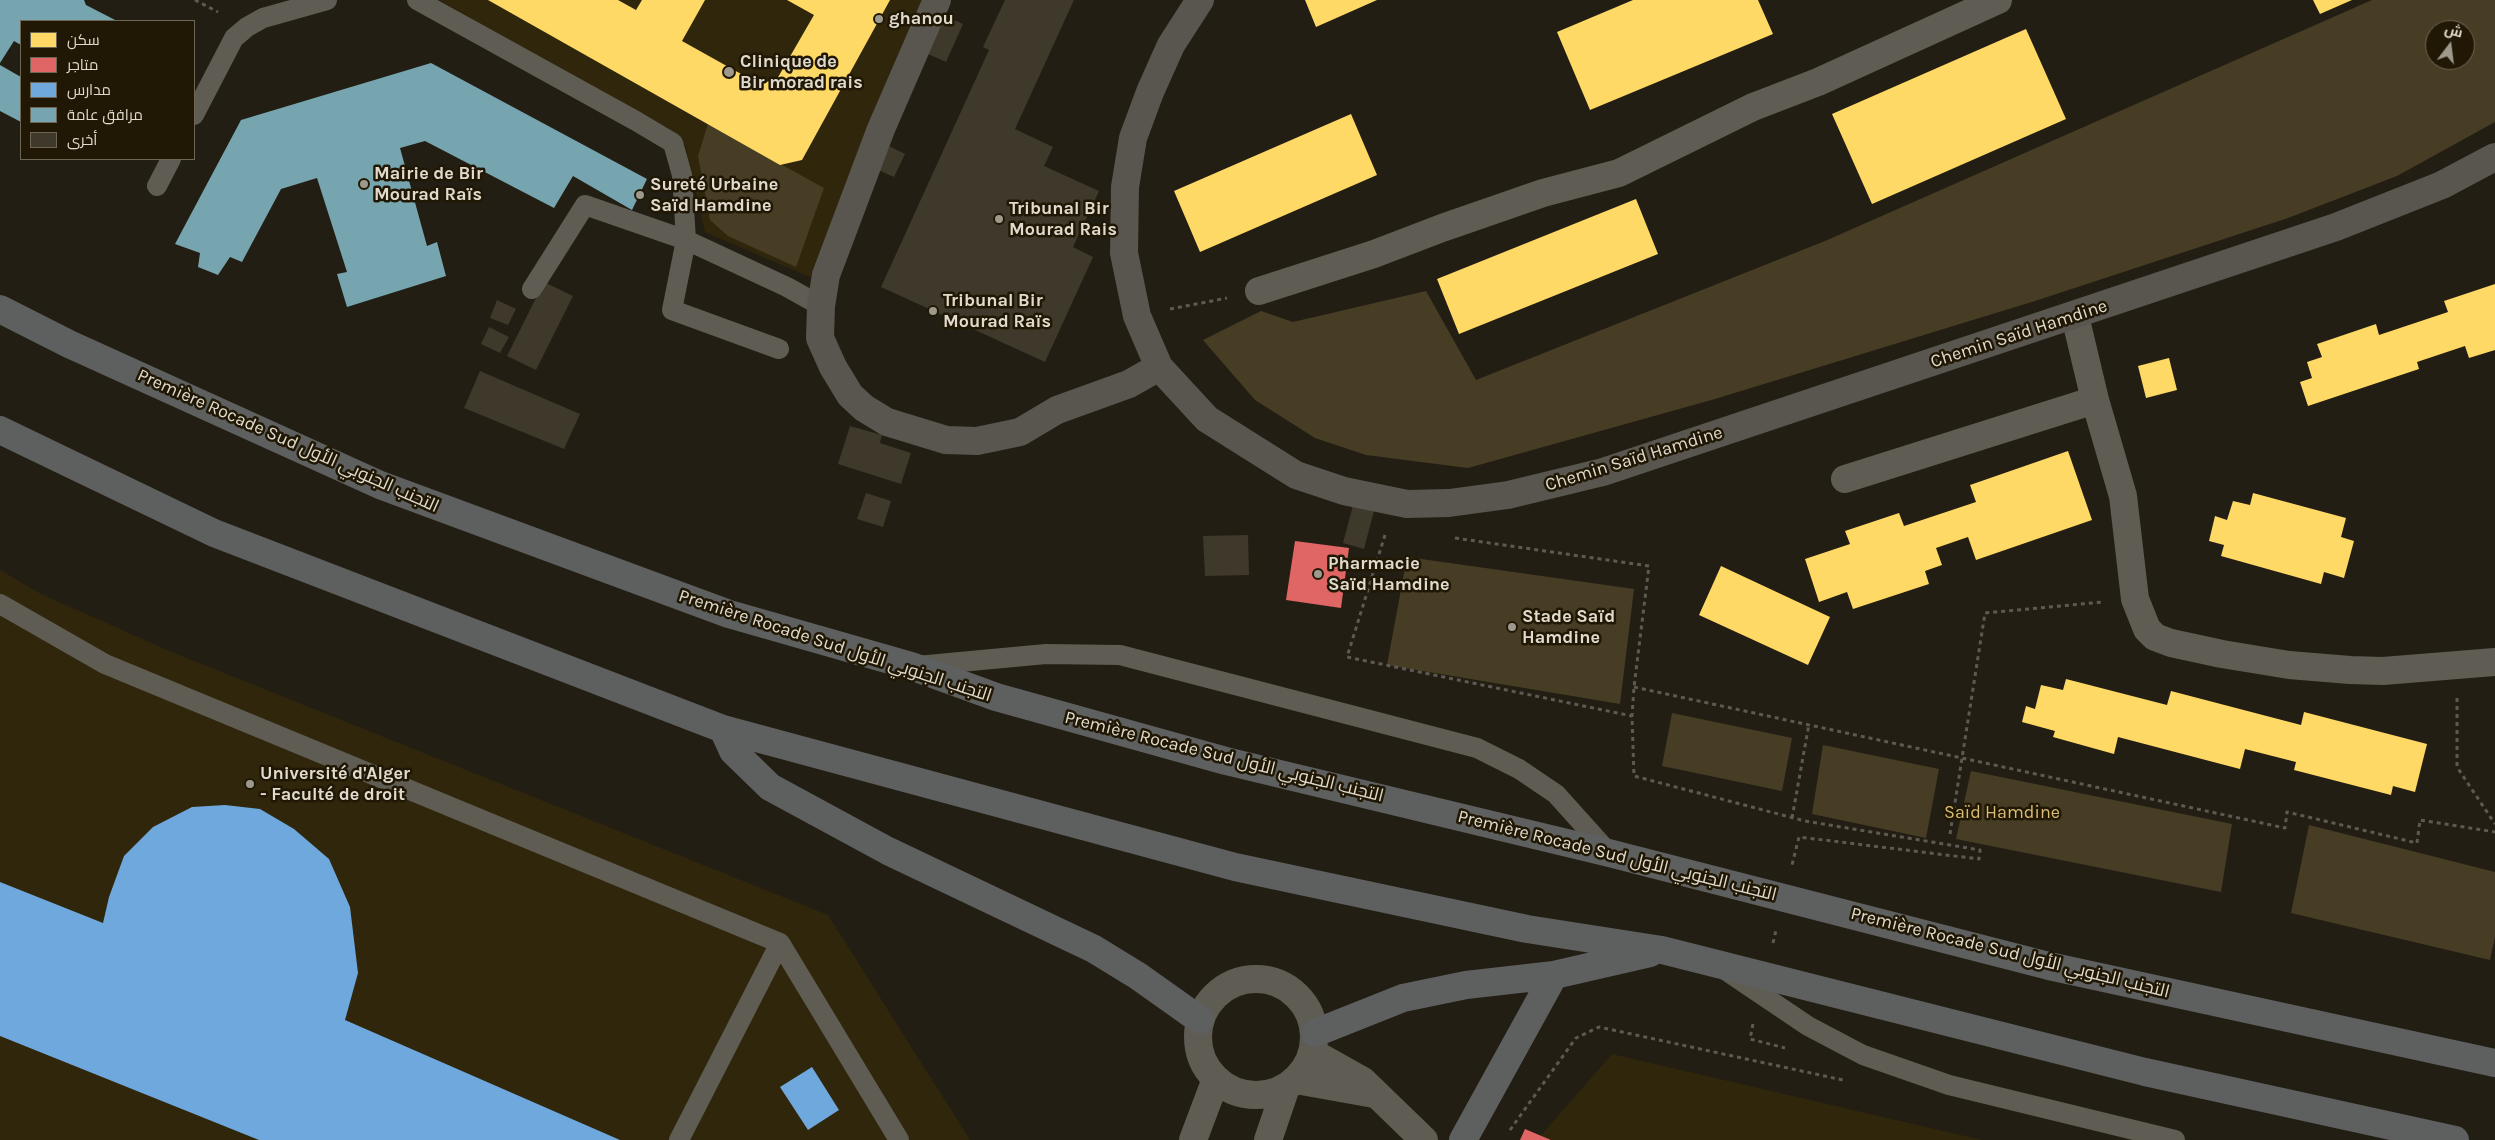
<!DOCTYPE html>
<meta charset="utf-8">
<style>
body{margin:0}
#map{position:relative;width:2495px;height:1140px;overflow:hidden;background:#231e13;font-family:Karla,Cairo,sans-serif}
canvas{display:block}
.legend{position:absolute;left:20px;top:20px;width:175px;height:140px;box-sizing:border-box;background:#201804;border:1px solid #6d6655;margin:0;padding:6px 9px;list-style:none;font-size:15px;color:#e0dbce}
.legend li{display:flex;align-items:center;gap:10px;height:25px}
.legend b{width:25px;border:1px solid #6d6655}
.north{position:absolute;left:2425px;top:20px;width:50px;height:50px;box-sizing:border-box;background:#201804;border:1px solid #6d6655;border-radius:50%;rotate:15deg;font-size:14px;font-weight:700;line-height:20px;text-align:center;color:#e0dbce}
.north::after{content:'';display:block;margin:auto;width:18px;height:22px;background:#9e998d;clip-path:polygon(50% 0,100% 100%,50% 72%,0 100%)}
</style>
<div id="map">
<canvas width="2495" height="1140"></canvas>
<ul class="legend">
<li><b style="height:14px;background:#ffd966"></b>سكن</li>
<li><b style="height:14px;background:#e06666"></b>متاجر</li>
<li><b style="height:14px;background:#6fa8dc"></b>مدارس</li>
<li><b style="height:14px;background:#76a5af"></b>مرافق عامة</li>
<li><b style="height:14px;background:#3e392a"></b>أخرى</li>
</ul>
<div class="north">ش</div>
</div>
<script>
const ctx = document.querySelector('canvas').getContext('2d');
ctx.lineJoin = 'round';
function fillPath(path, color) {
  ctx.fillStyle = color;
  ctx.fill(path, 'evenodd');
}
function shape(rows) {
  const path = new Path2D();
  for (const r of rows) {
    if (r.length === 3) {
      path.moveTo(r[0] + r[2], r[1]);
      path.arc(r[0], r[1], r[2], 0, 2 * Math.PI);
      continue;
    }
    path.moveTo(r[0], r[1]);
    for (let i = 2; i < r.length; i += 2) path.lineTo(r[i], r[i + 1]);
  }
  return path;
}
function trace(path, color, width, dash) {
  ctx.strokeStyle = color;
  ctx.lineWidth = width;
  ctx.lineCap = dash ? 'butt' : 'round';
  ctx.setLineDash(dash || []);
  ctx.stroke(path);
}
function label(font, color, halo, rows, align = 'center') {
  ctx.font = font + ' Karla,Cairo,sans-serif';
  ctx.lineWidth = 5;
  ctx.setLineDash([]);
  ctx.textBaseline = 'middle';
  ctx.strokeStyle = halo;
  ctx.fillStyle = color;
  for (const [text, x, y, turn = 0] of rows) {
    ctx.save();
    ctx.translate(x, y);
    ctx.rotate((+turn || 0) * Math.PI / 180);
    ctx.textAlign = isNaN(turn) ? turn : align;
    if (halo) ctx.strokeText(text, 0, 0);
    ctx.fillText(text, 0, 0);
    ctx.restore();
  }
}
fillPath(shape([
 [440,0,923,0,812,278,705,232,685,145],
 [0,570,41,594,174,653,828,915,970,1140,0,1140],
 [1612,1054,1982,1140,1537,1140]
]), '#30260c');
fillPath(shape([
 [2372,0,2495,0,2495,122,2397,176,2288,218,2035,301,1715,399,1468,468,1366,455,1315,438,1255,400,1203,340,1261,311,1293,322,1426,291,1476,380,1825,241],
 [2435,30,2465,30,2465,60,2435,60],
 [708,124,824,188,796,267,728,236,710,220,698,156],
 [1407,557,1634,589,1620,704,1387,665],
 [1672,713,1792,738,1782,791,1662,766],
 [1823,745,1939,769,1926,838,1812,814],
 [1971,771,2232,824,2221,892,1956,839],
 [2309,825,2495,872,2495,937,2490,960,2291,913]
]), '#473d25');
fillPath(shape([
 [488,0,618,0,636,10,642,0,705,0,682,41,759,84,777,79,814,15,787,0,890,0,802,160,780,165],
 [1305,0,1377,0,1316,27],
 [1633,0,1758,0,1773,34,1590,110,1557,32],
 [2313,0,2352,0,2320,14],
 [2026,29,2066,119,1872,204,1832,114],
 [1351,114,1377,175,1200,252,1174,191],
 [1636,199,1658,254,1459,334,1437,279],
 [2495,284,2495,350,2469,358,2465,346,2417,362,2419,369,2308,406,2300,382,2312,378,2307,362,2322,357,2317,344,2376,324,2379,335,2448,312,2444,301],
 [2169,358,2177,390,2146,398,2138,366],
 [2068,451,2092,520,1976,560,1968,537,1936,548,1942,565,1925,571,1929,584,1853,609,1847,592,1819,602,1805,559,1850,544,1845,531,1899,513,1904,526,1976,502,1970,485],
 [2253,493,2346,518,2341,537,2354,541,2344,578,2324,572,2321,584,2221,556,2224,545,2209,541,2215,516,2227,520,2233,501,2250,505],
 [1721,566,1830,617,1808,665,1699,615],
 [2066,679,2167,705,2171,691,2301,725,2304,712,2427,744,2415,792,2393,786,2391,795,2294,770,2296,762,2245,749,2240,769,2118,737,2114,754,2053,737,2055,731,2022,722,2026,706,2035,709,2041,685,2063,690]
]), '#ffd966');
fillPath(shape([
 [1295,541,1349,548,1341,608,1286,600],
 [1525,1129,1551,1140,1520,1140]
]), '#e06666');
fillPath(shape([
 [225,805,260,809,294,829,329,859,350,907,358,973,345,1020,620,1140,259,1140,0,1036,0,882,103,923,109,897,124,856,153,827,192,807],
 [812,1067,839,1110,808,1130,780,1087]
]), '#6fa8dc');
fillPath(shape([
 [0,0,84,0,86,5,117,21,21,21,21,45,14,41,0,63],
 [431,63,647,179,632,210,573,176,554,208,425,141,400,148,427,246,437,242,446,276,347,307,337,274,347,272,317,178,281,189,242,262,230,257,218,275,198,267,200,253,175,244,241,120],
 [0,65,21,77,21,122,0,111]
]), '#76a5af');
fillPath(shape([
 [1005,0,1074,0,1015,129,1053,147,1044,166,1099,191,1073,247,1093,257,1045,362,881,287,989,50,983,47],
 [936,12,963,24,946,62,919,50],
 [889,146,905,154,894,177,878,170],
 [544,282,573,296,536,370,507,356],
 [497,300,516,309,508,325,490,318],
 [489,327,509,337,500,353,481,344],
 [480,371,580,414,564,449,464,408],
 [850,426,882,435,880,443,911,453,901,484,838,464],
 [866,493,891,501,883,527,857,519],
 [1353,505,1374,511,1364,549,1343,543],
 [1248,535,1249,575,1205,576,1203,536]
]), '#3e392a');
trace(shape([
 [195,0,218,12],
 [1170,309,1227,298],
 [1385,535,1347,657,1632,716],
 [1455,538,1649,566,1634,687,1632,716,1634,776,1805,821,1980,850,1979,859,1799,837,1792,865],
 [1634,687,2285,828,2287,812,2417,843,2420,820,2495,832],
 [2457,698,2457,767,2495,824],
 [1792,818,1809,724],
 [1950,834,1985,613,2103,602],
 [1773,943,1776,930],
 [1753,1024,1750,1039,1785,1048],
 [1510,1130,1576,1038,1599,1027,1843,1080]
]), '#5e5a53', 3, [4, 4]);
trace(shape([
 [417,0,636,121,673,143,682,175,686,240,585,205,532,289],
 [194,115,234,38,247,27,263,18,327,0],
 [157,186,171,159],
 [779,349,672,310,686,240,787,287,821,306],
 [0,604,105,664,780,943,899,1140],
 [917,666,1046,654,1120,655,1477,748,1519,769,1556,794,1609,853],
 [1725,970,1808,1026,1863,1055,1949,1085,2175,1140],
 [679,1140,780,943]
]), '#5f5c54', 20);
trace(shape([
 [1259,291,1374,254,1442,228,1543,193,1619,173,1753,107,1818,82,1998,0],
 [2075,316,2095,400,2123,496,2135,599,2147,629,2155,637,2171,643,2222,654,2289,665,2350,670,2383,671,2495,662],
 [1845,479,2095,400],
 [1313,1053,1363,1081,1424,1140],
 [1296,1080,1374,1094]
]), '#5f5c54', 28);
trace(shape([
 [1256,1037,58],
 [1193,1140,1216,1079],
 [1268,1140,1286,1087]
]), '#5f5c54', 28);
trace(shape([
 [937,0,881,129,826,275,821,306,820,338,833,367,850,395,864,408,887,422,946,440,977,441,1020,432,1057,410,1129,384,1159,367],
 [1200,0,1171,45,1150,92,1133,138,1125,187,1124,253,1137,316,1159,367,1207,419,1296,475,1344,491,1407,504,1449,503,1508,495,1603,472,2336,227,2442,185,2495,157]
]), '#595650', 28);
trace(shape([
 [0,309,69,344,380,485,729,614,911,666,996,697,1226,761,1609,853,2049,966,2495,1063],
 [0,430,214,533,723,729,1235,867,1527,929,1662,950,2145,1072,2455,1140],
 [723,729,733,751,770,787,888,851,1094,949,1138,976,1200,1020],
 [1315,1033,1403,998,1466,985,1554,975,1650,953],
 [1463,1140,1554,975]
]), '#5e5f5f', 28);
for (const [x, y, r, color] of [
 [879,19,5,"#9e998d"],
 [729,72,6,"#9e998d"],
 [364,184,5,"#9e998d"],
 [640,195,5,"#9e998d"],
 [999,219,5,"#9e998d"],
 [933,311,5,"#9e998d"],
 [1318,574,5,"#9e998d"],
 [1512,627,5,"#9e998d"],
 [250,784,5,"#9e998d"]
]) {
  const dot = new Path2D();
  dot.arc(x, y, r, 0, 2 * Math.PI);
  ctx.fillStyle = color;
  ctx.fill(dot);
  trace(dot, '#201804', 2);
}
label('bold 18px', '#e0dbce', '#201804', [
 ["ghanou",889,19],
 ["Clinique de",740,62],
 ["Bir morad rais",740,83],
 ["Mairie de Bir",374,174],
 ["Mourad Raïs",374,195],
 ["Sureté Urbaine",650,185],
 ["Saïd Hamdine",650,206],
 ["Tribunal Bir",1009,209],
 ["Mourad Rais",1009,230],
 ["Tribunal Bir",943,301],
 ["Mourad Raïs",943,322],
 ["Pharmacie",1328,564],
 ["Saïd Hamdine",1328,585],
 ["Stade Saïd",1522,617],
 ["Hamdine",1522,638],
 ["Université d'Alger",260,774],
 ["- Faculté de droit",260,795]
], 'left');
label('18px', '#e0dbce', '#201804', [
 ["Chemin Saïd Hamdine",2019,334,-18],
 ["Première Rocade Sud التجنب الجنوبي الأول",288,441,24],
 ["Chemin Saïd Hamdine",1634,459,-17],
 ["Première Rocade Sud التجنب الجنوبي الأول",835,646,18],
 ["Première Rocade Sud التجنب الجنوبي الأول",1224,757,14],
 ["Première Rocade Sud التجنب الجنوبي الأول",1617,856,14],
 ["Première Rocade Sud التجنب الجنوبي الأول",2010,953,14]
]);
label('18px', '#dabd74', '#201804', [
 ["Saïd Hamdine",2002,813]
]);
</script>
